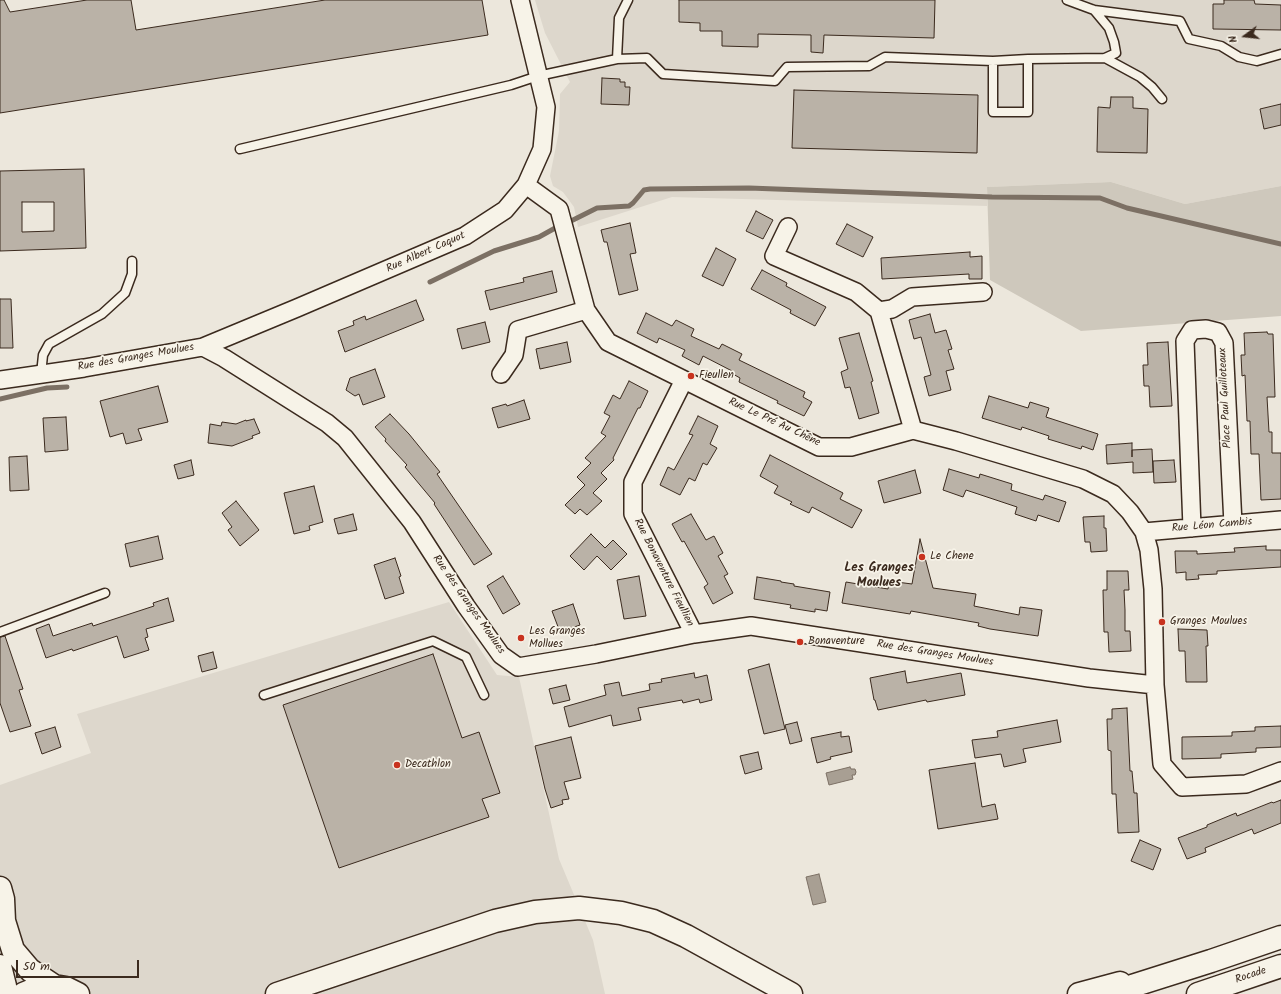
<!DOCTYPE html>
<meta charset="utf-8">
<style>
body{margin:0}
#map{position:relative;width:1281px;height:994px;overflow:hidden;background:#ece7dc;font-family:Kalam,sans-serif}
canvas{display:block}
.north{position:absolute;left:1225px;top:16px;width:40px;height:40px;-webkit-text-stroke:3px #f7f3e8;paint-order:stroke;rotate:255deg;font-size:11px;font-weight:700;line-height:16px;text-align:center;color:#3b2a1e}
.north::after{content:'';display:block;margin:auto;width:14px;height:18px;background:#3b2a1e;clip-path:polygon(50% 0,100% 100%,50% 72%,0 100%)}
.scale{position:absolute;left:16px;top:960px;width:123px;height:18px;box-sizing:border-box;border:2px solid #3b2a1e;border-top:0;padding-left:5px;font-size:12px;line-height:14px;white-space:nowrap;color:#3b2a1e;-webkit-text-stroke:3px #f7f3e8;paint-order:stroke}
</style>
<div id="map">
<canvas width="1281" height="994"></canvas>
<div class="north">N</div>
<div class="scale">50 m</div>
</div>
<script>
const ctx = document.querySelector('canvas').getContext('2d');
ctx.lineJoin = 'round';
function fillPath(path, color) {
  ctx.fillStyle = color;
  ctx.fill(path, 'evenodd');
}
function shape(rows) {
  const path = new Path2D();
  for (const r of rows) {
    path.moveTo(r[0], r[1]);
    for (let i = 2; i < r.length; i += 2) path.lineTo(r[i], r[i + 1]);
  }
  return path;
}
function trace(path, color, width, dash) {
  ctx.strokeStyle = color;
  ctx.lineWidth = width;
  ctx.lineCap = dash ? 'butt' : 'round';
  ctx.setLineDash(dash || []);
  ctx.stroke(path);
}
function label(font, color, halo, rows, align = 'center') {
  ctx.font = font + ' Kalam,sans-serif';
  ctx.lineWidth = 3.5;
  ctx.setLineDash([]);
  ctx.textBaseline = 'middle';
  ctx.strokeStyle = halo;
  ctx.fillStyle = color;
  for (const [text, x, y, turn = 0] of rows) {
    ctx.save();
    ctx.translate(x, y);
    ctx.rotate((+turn || 0) * Math.PI / 180);
    ctx.textAlign = isNaN(turn) ? turn : align;
    if (halo) ctx.strokeText(text, 0, 0);
    ctx.fillText(text, 0, 0);
    ctx.restore();
  }
}
fillPath(shape([
 [535,0,1281,0,1281,186,1185,204,1111,182,987,187,987,206,672,197,578,227,574,207,563,192,553,186,550,176,559,131,560,94,570,82,545,33],
 [449,602,497,675,519,677,559,859,593,940,605,994,0,994,0,785,91,753,77,714]
]), '#ddd7cc');
fillPath(shape([
 [1111,182,1185,204,1281,186,1281,316,1081,331,990,280,987,187]
]), '#cec8bc');
const water = shape([
 [850,767,851,769,855,769,856,772,855,775,852,775,853,779,829,785,826,773,850,767],
 [819,874,826,902,813,905,806,877,819,874]
]);
fillPath(water, '#a89f93');
trace(water, '#7c7064', 1);
trace(shape([
 [569,222,597,208,629,206,633,203,644,190,650,189,749,188,992,197,1100,198,1127,208,1281,244],
 [430,282,494,251,539,237,557,227],
 [0,399,47,388,67,387]
]), '#7c7064', 5);
const building = shape([
 [0,0,4,0,10,12,87,0,131,0,136,30,325,0,482,0,488,35,0,113,0,0],
 [679,0,935,0,934,38,824,35,823,53,811,52,811,35,758,34,758,47,722,46,722,31,700,31,700,23,679,22,679,0],
 [1224,0,1254,0,1255,4,1281,5,1281,30,1213,29,1213,4,1224,4,1224,0],
 [602,78,620,79,620,82,625,82,625,87,630,87,629,105,601,104,602,78],
 [794,90,978,95,977,153,792,148,794,90],
 [1111,97,1133,97,1133,108,1148,109,1147,153,1097,152,1098,107,1110,108,1111,97],
 [1281,104,1281,125,1264,129,1260,109,1281,104],
 [84,169,86,248,0,251,0,171,84,169],
 [22,202,54,202,54,231,22,232,22,202],
 [756,211,773,220,763,239,746,231,756,211],
 [630,223,636,253,630,254,638,290,619,295,607,242,604,242,601,230,630,223],
 [847,224,873,237,863,257,836,244,847,224],
 [716,248,736,259,723,286,702,276,716,248],
 [970,252,970,257,982,256,982,279,969,279,969,274,882,279,881,258,970,252],
 [762,270,787,283,786,286,826,307,815,326,790,313,791,310,751,289,762,270],
 [552,271,557,292,490,310,485,291,524,282,523,278,552,271],
 [0,299,11,299,13,348,0,348,0,299],
 [416,300,424,320,345,352,338,331,354,325,353,321,365,316,366,320,416,300],
 [646,313,672,326,676,320,694,329,691,336,719,349,722,344,742,354,739,360,805,392,803,397,812,402,804,416,777,403,778,401,739,382,740,378,733,374,734,372,703,356,699,365,682,356,685,350,659,338,657,343,637,333,646,313],
 [930,314,935,333,946,330,952,349,948,350,954,369,946,371,951,390,929,396,924,377,931,375,921,337,914,339,909,320,930,314],
 [485,322,490,342,462,349,457,329,485,322],
 [1267,332,1268,334,1273,334,1275,397,1267,397,1269,432,1272,432,1272,453,1281,453,1281,499,1261,500,1259,454,1251,454,1250,421,1247,421,1245,375,1242,376,1241,355,1245,355,1244,333,1267,332],
 [859,333,873,381,871,382,879,413,859,419,850,387,845,388,841,372,848,369,839,338,859,333],
 [567,342,571,362,540,369,536,349,567,342],
 [1168,342,1172,406,1150,407,1149,386,1144,386,1143,365,1148,365,1147,343,1168,342],
 [375,369,385,397,363,405,359,394,355,396,346,390,350,378,375,369],
 [629,381,648,391,640,408,638,408,613,458,614,460,601,473,607,479,593,493,602,501,587,515,580,509,575,514,565,505,585,485,577,477,591,463,585,458,606,436,601,433,610,416,604,413,613,395,620,399,629,381],
 [158,386,168,422,138,429,142,440,126,444,123,433,110,437,100,401,158,386],
 [989,396,1028,408,1030,402,1049,408,1046,417,1098,434,1093,450,1082,446,1081,449,1048,439,1049,436,1022,427,1021,430,982,418,989,396],
 [524,400,530,419,498,428,492,408,506,404,507,406,524,400],
 [390,414,409,434,440,472,437,474,492,554,474,565,434,504,435,503,405,467,407,465,385,441,386,439,375,427,390,414],
 [698,416,718,426,710,444,717,448,707,465,703,463,695,481,689,478,680,495,660,485,668,467,674,470,693,435,689,434,698,416],
 [66,417,68,450,45,452,43,418,66,417],
 [254,419,260,433,252,436,253,438,232,446,208,443,210,424,221,426,222,422,236,424,246,420,246,421,254,419],
 [1132,443,1132,457,1132,450,1152,449,1153,472,1133,473,1133,462,1107,464,1106,445,1132,443],
 [770,455,843,493,840,499,862,510,852,528,812,507,809,513,790,504,792,502,774,493,778,486,760,476,770,455],
 [27,456,29,490,10,491,9,457,27,456],
 [191,460,194,475,178,479,174,465,191,460],
 [1174,460,1176,482,1154,483,1153,461,1174,460],
 [949,469,979,478,980,474,1012,484,1011,490,1043,500,1045,495,1066,502,1059,522,1038,515,1036,521,1015,514,1017,507,966,490,963,497,943,490,949,469],
 [915,470,921,493,884,503,878,481,915,470],
 [314,486,323,522,309,526,310,530,294,534,284,493,314,486],
 [236,501,259,530,240,546,228,530,232,527,222,513,236,501],
 [353,514,357,530,338,534,334,519,353,514],
 [691,514,706,540,714,536,723,553,718,556,728,574,724,576,733,593,713,604,704,587,708,584,684,541,682,542,672,524,691,514],
 [1104,516,1104,528,1106,528,1107,551,1091,552,1090,542,1085,542,1083,517,1104,516],
 [591,534,605,548,613,540,627,554,611,570,597,556,584,570,570,556,591,534],
 [158,536,163,559,130,567,125,544,158,536],
 [920,539,933,588,976,594,974,606,1019,615,1020,607,1042,610,1038,636,990,629,978,626,979,623,911,611,910,614,842,603,846,582,888,589,889,581,912,584,920,539],
 [1266,546,1266,550,1281,550,1281,567,1217,571,1217,574,1198,575,1199,579,1186,580,1186,572,1176,573,1175,551,1197,551,1197,554,1235,552,1234,548,1266,546],
 [395,558,401,576,399,577,404,593,385,599,374,565,395,558],
 [1107,571,1128,571,1129,590,1124,590,1125,610,1125,631,1130,631,1131,651,1109,652,1108,632,1104,632,1103,590,1107,590,1107,571],
 [503,576,520,604,503,614,487,586,503,576],
 [639,576,646,616,624,619,617,580,639,576],
 [757,577,781,581,781,582,794,584,794,586,830,592,827,611,815,609,815,612,790,608,791,605,754,599,757,577],
 [168,598,174,621,146,629,148,637,145,638,149,650,124,658,117,636,73,651,72,649,46,658,36,629,49,624,53,636,92,623,93,626,154,606,153,603,168,598],
 [573,604,580,625,560,632,552,611,573,604],
 [1178,629,1207,630,1208,646,1206,646,1207,682,1186,682,1185,651,1179,651,1178,629],
 [5,636,23,689,19,690,31,726,10,732,0,703,0,637,5,636],
 [213,652,217,668,202,672,198,656,213,652],
 [433,654,462,738,479,732,500,793,482,799,489,817,339,868,283,705,433,654],
 [769,664,785,729,764,734,748,670,769,664],
 [905,671,907,683,961,673,965,695,927,702,926,700,878,710,875,700,874,700,870,678,905,671],
 [694,673,695,678,707,675,712,700,700,703,699,699,683,703,682,700,638,708,641,720,613,726,611,715,569,727,564,707,606,695,604,685,619,682,622,696,650,690,649,684,662,682,661,679,694,673],
 [566,685,570,700,553,704,549,689,566,685],
 [1127,708,1130,771,1132,771,1134,793,1137,793,1139,832,1118,833,1116,794,1112,794,1111,751,1108,750,1107,719,1112,719,1112,709,1127,708],
 [1057,720,1061,742,1023,749,1026,762,1004,767,1001,754,975,758,972,740,998,737,997,731,1057,720],
 [797,722,802,741,790,744,785,725,797,722],
 [1281,726,1281,747,1256,748,1256,752,1221,754,1221,758,1182,759,1182,737,1232,736,1232,732,1255,731,1255,727,1281,726],
 [55,727,61,747,42,754,35,733,55,727],
 [841,732,841,737,849,736,852,752,830,757,831,759,817,763,811,738,841,732],
 [571,737,581,778,564,782,569,799,562,800,563,804,551,808,545,789,535,746,571,737],
 [758,752,762,769,745,774,740,756,758,752],
 [975,763,982,807,995,804,998,819,938,829,929,770,975,763],
 [1281,800,1281,823,1254,834,1252,829,1205,848,1206,852,1187,859,1178,838,1207,827,1207,825,1236,813,1237,816,1272,802,1273,803,1281,800],
 [1140,840,1161,849,1153,870,1131,861,1140,840]
]);
fillPath(building, '#bab2a7');
trace(building, '#3b2a1e', 1);
const service = shape([
 [1067,0,1094,10,1180,21,1189,39,1221,46,1239,57,1257,61,1281,54],
 [1105,58,1140,77,1152,87,1162,99],
 [617,59,647,58,663,74,775,81,787,67,869,66,885,57,993,61,993,112,1028,112,1028,59,993,61],
 [1028,59,1105,58,1116,53,1114,42,1109,28,1094,10],
 [240,149,511,85,538,76,617,59,619,18,628,0],
 [41,374,43,355,49,344,102,314,125,293,132,274,132,261],
 [0,632,105,593],
 [264,695,433,641,466,657,484,695]
]);
const minor = shape([
 [526,185,559,209,586,310,608,342,819,447,851,447,913,430,956,441,1083,479,1113,494,1130,512,1144,532,1149,550,1153,589,1155,685,1162,764,1182,787,1246,784,1281,771],
 [788,227,774,256,856,292,879,311,913,430],
 [879,311,892,309,912,297,983,292],
 [203,347,224,358,327,423,345,438,412,522,466,606,501,655,518,667,596,654,694,634,751,626,1089,678,1155,685],
 [501,374,514,355,518,330,586,310],
 [0,380,84,368,203,347,297,308,465,236,505,210,526,185,542,149,546,107,520,0],
 [684,380,633,482,633,514,694,634],
 [1192,528,1185,341,1192,330,1206,329,1218,332,1224,343,1233,524],
 [1144,532,1281,520]
]);
const secondary = shape([
 [0,888,3,899,4,921,13,950,30,970,54,986],
 [0,966,5,986,5,994],
 [23,994,40,987,54,986,66,988,78,994]
]);
const trunk = shape([
 [277,994,495,921,535,912,579,908,621,913,653,921,686,936,791,994],
 [1079,994,1120,983],
 [1107,994,1211,961,1281,937],
 [1198,994,1281,966]
]);
trace(service, '#3b2a1e', 11);
trace(minor, '#3b2a1e', 20);
trace(secondary, '#3b2a1e', 25);
trace(trunk, '#3b2a1e', 25);
trace(service, '#f7f3e8', 8);
trace(minor, '#f7f3e8', 17);
trace(secondary, '#f7f3e8', 22);
trace(trunk, '#f7f3e8', 22);
for (const [x, y, r, color] of [
 [691,376,4,"#c8321e"],
 [922,557,4,"#c8321e"],
 [1162,622,4,"#c8321e"],
 [521,638,4,"#c8321e"],
 [800,642,4,"#c8321e"],
 [397,765,4,"#c8321e"]
]) {
  const dot = new Path2D();
  dot.arc(x, y, r, 0, 2 * Math.PI);
  ctx.fillStyle = color;
  ctx.fill(dot);
  trace(dot, '#f7f3e8', 1.5);
}
label('11px', '#3b2a1e', '#f7f3e8', [
 ["Rue Albert Caquot",426,253,-24],
 ["Rue des Granges Moulues",136,358,-10],
 ["Place Paul Guilloteaux",1226,398,-93],
 ["Rue Le Pré Au Chêne",774,423,25],
 ["Rue Léon Cambis",1212,526,-5],
 ["Rue Bonaventure Fieullien",663,573,63],
 ["Rue des Granges Moulues",468,605,55],
 ["Rue des Granges Moulues",935,654,9],
 ["Rocade",1251,976,-19]
]);
label('11px', '#3b2a1e', '#f7f3e8', [
 ["Fieullen",699,376],
 ["Le Chene",930,557],
 ["Granges Moulues",1170,622],
 ["Les Granges",529,632],
 ["Mollues",529,645],
 ["Bonaventure",808,642],
 ["Decathlon",405,765]
], 'left');
label('bold 13px', '#3b2a1e', '#f7f3e8', [
 ["Les Granges",879,569],
 ["Moulues",879,584]
]);
</script>
